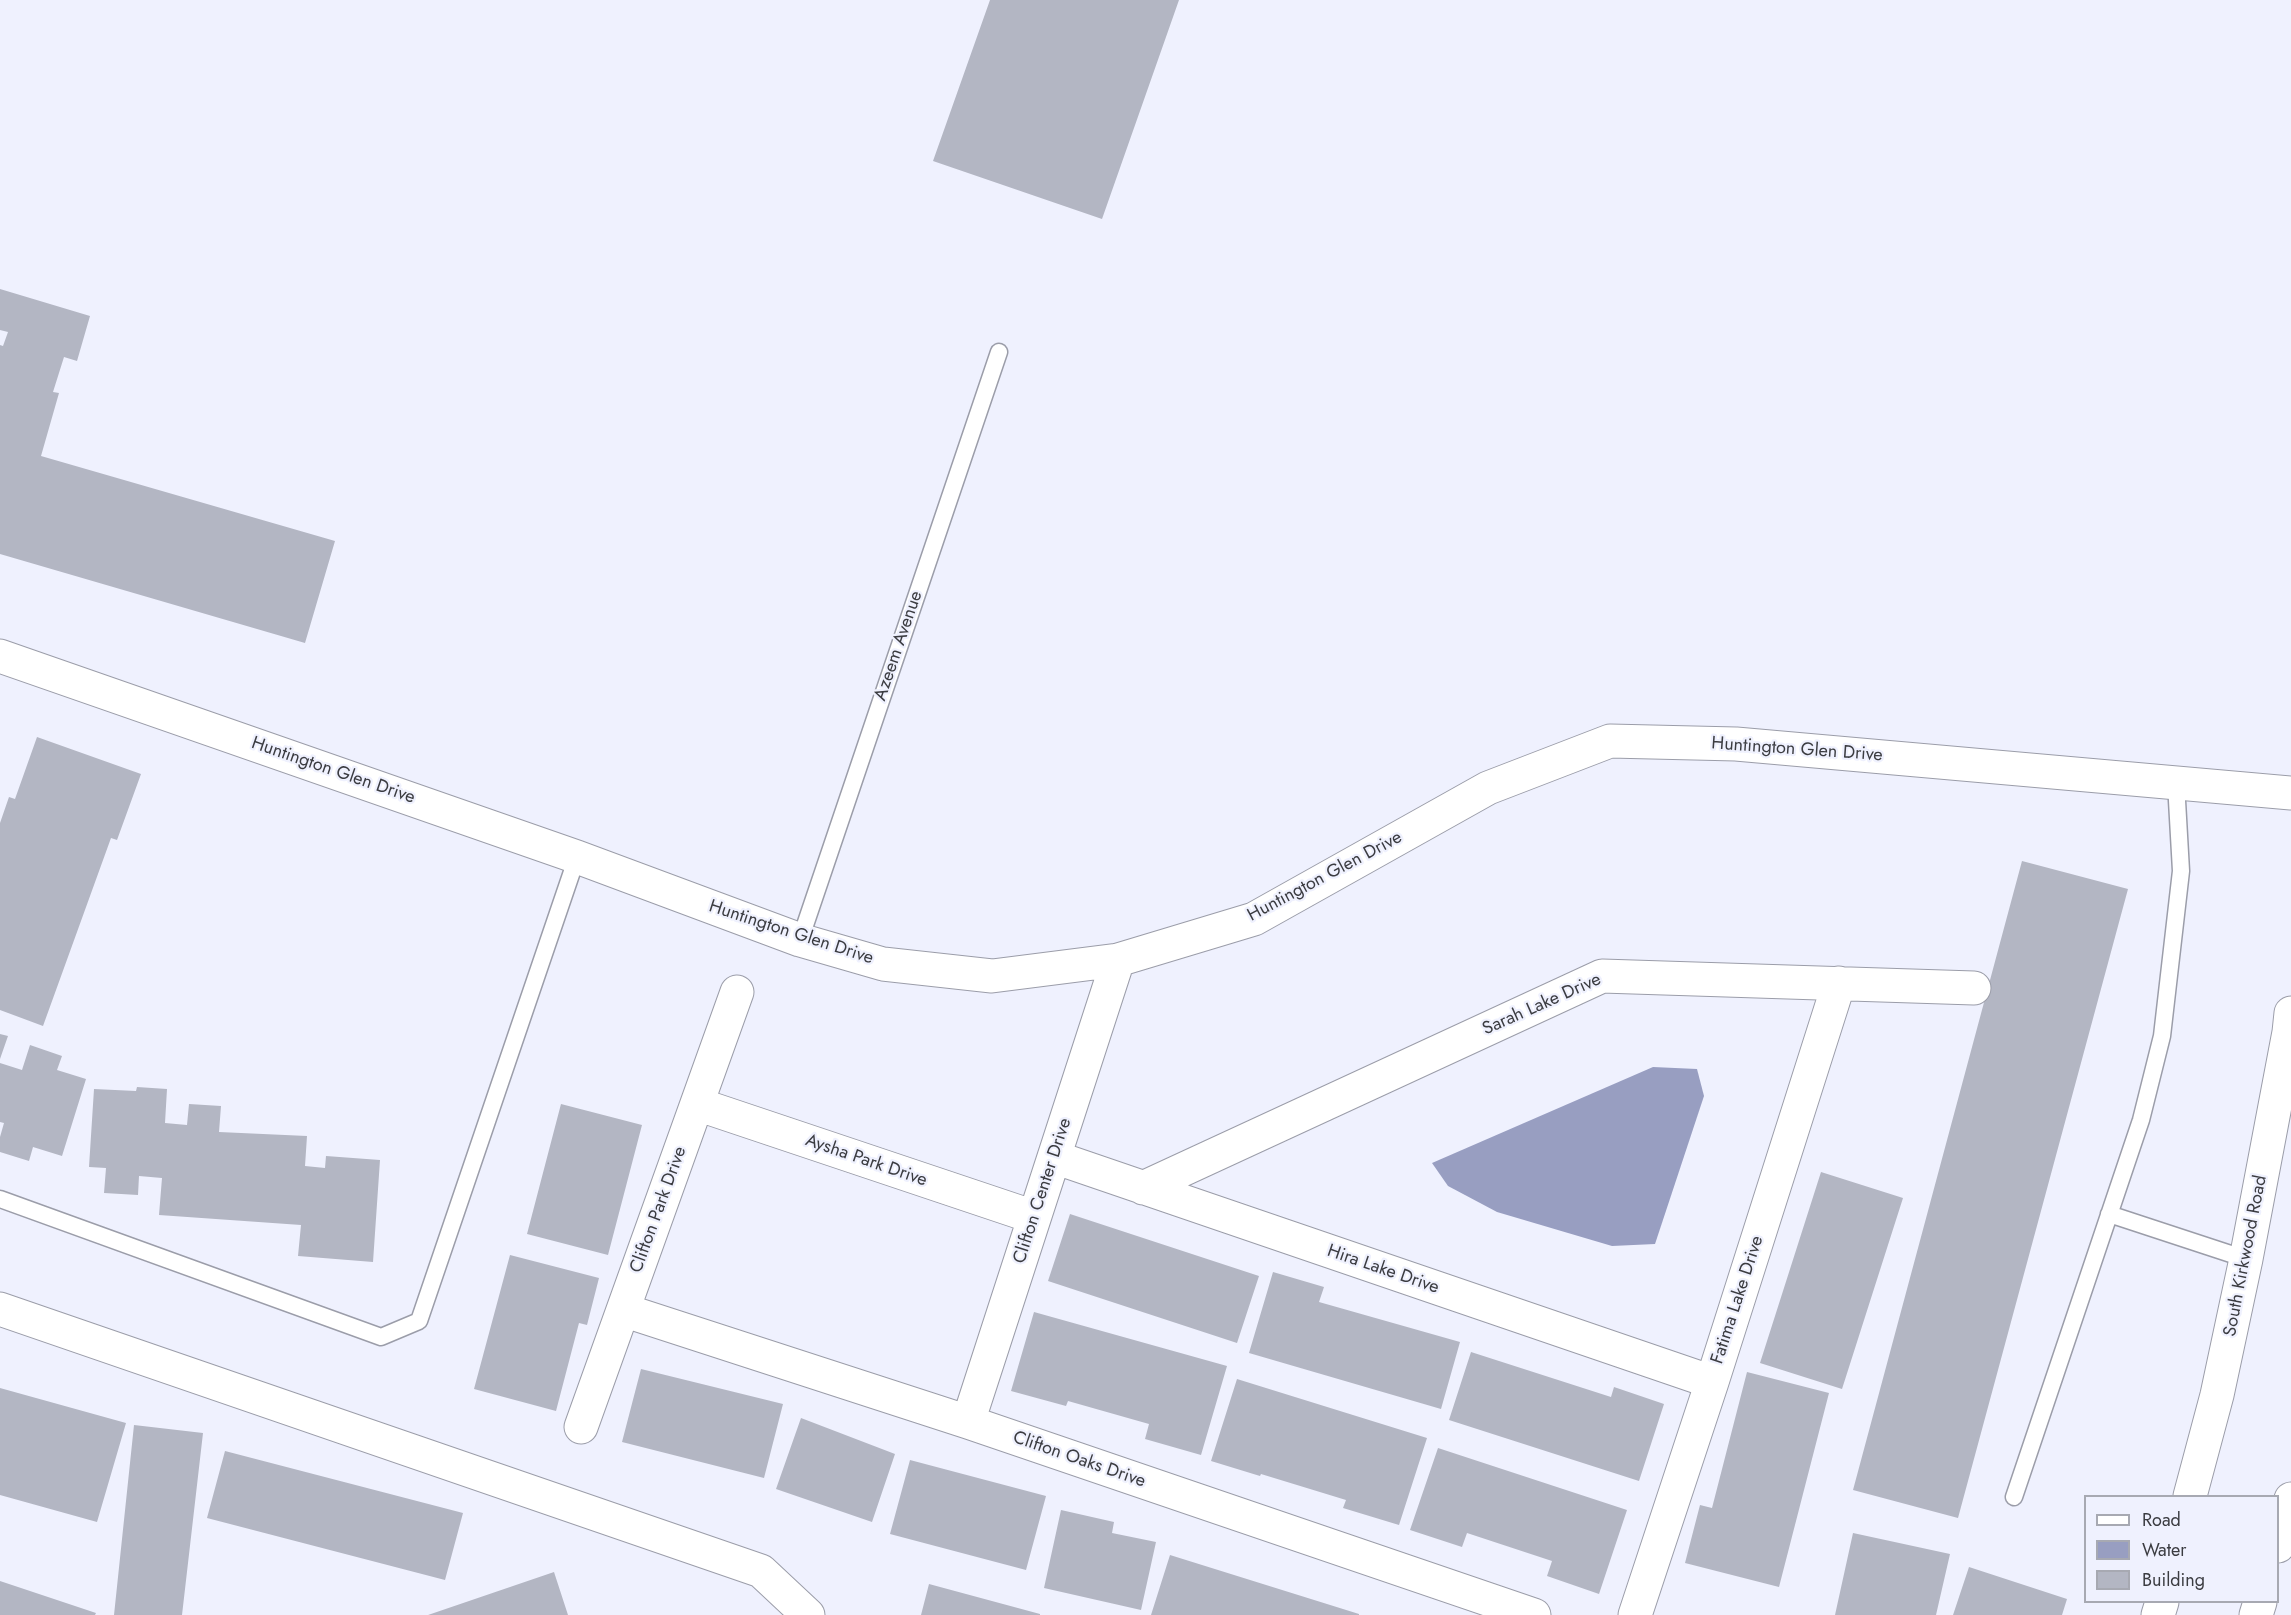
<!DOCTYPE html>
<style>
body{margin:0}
#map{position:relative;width:2291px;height:1615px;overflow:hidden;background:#eff1fe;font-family:Jost,sans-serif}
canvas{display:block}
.legend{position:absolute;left:2084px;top:1495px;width:195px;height:108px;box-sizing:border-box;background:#eff1fe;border:2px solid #a7a9b2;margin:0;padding:8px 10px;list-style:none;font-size:18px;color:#3b3c41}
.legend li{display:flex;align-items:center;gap:12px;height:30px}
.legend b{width:30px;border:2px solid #a7a9b2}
</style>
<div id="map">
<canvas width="2291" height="1615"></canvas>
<ul class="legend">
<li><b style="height:8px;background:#fff"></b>Road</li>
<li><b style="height:16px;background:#989ec1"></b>Water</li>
<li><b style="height:16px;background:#b3b6c3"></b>Building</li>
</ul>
</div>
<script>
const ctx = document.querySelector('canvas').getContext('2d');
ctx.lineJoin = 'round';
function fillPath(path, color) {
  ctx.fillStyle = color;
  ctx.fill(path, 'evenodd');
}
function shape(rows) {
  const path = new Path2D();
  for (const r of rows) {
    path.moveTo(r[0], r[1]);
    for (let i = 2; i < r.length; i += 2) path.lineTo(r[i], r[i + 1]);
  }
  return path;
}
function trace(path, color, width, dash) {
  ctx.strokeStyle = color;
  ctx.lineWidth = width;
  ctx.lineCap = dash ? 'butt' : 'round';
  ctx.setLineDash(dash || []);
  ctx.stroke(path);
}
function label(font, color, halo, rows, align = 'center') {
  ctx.font = font + ' Jost,sans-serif';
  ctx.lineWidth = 4.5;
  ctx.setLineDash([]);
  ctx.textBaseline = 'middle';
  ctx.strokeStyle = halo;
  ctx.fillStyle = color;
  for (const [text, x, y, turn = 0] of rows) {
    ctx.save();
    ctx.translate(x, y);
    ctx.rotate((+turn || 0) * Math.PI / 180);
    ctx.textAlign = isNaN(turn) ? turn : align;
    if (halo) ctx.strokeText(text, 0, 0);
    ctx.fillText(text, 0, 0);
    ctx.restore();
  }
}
fillPath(shape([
 [1653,1067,1697,1069,1704,1096,1655,1244,1612,1246,1497,1212,1448,1186,1432,1163]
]), '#989ec1');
fillPath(shape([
 [990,0,1179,0,1102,219,933,161],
 [0,289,90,316,77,361,64,357,53,392,59,393,41,456,335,541,305,643,0,554,0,345,3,346,8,332,0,330],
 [37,737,141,774,117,840,111,838,43,1026,0,1010,0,823,9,797,15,799],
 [2022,861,2128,889,1958,1518,1853,1490],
 [0,1034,8,1036,0,1059],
 [30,1045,62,1056,57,1070,86,1079,62,1156,33,1147,29,1161,0,1152,0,1137,4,1123,0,1122,0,1063,22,1070],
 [137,1087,167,1089,165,1123,187,1125,189,1104,221,1106,219,1132,307,1136,305,1166,325,1168,326,1156,380,1160,373,1262,298,1256,301,1225,159,1215,162,1178,139,1176,138,1195,104,1193,106,1168,89,1167,94,1089,136,1091],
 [561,1104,642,1125,608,1255,527,1234],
 [1821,1172,1903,1198,1842,1389,1760,1363],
 [1070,1214,1259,1276,1237,1343,1048,1281],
 [510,1255,599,1278,587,1325,579,1323,556,1411,474,1389],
 [1273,1272,1324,1287,1319,1302,1460,1342,1441,1409,1249,1353],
 [1034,1312,1227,1366,1201,1455,1145,1439,1149,1424,1068,1401,1066,1406,1011,1391],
 [1471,1352,1611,1397,1614,1387,1664,1404,1639,1481,1449,1420],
 [641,1369,783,1404,764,1478,622,1442],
 [1747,1372,1829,1393,1779,1587,1685,1563,1700,1505,1712,1508],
 [1237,1379,1427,1438,1399,1525,1343,1508,1346,1500,1261,1474,1260,1476,1211,1461],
 [0,1388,126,1423,97,1522,0,1495],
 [801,1418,895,1454,872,1522,776,1489],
 [134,1425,203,1433,182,1615,114,1615],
 [1438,1448,1627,1510,1599,1594,1547,1576,1552,1561,1467,1533,1462,1547,1410,1530],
 [225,1451,463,1513,445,1580,207,1518],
 [910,1460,1046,1496,1026,1570,890,1534],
 [1061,1510,1114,1522,1112,1533,1156,1542,1141,1610,1044,1588],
 [1853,1533,1950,1554,1936,1615,1835,1615],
 [1170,1555,1359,1614,1359,1615,1151,1615],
 [1969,1567,2067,1599,2062,1615,1953,1615],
 [554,1572,568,1615,428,1615],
 [0,1581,96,1613,95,1615,0,1615],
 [929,1584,1040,1614,1040,1615,921,1615]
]), '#b3b6c3');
const service = shape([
 [800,940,999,352],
 [0,1199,381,1337,419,1321,577,857],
 [2109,1214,2246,1259],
 [2014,1497,2141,1120,2162,1036,2181,871,2176,783]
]);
const minor = shape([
 [0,656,577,857,800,940,883,964,992,976,1118,960,1254,919,1488,788,1610,741,1736,744,2291,793],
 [697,1104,1034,1217],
 [1054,1157,1712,1382],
 [1143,1188,1602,976,1974,988],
 [0,1309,761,1571,808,1615],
 [623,1310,968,1422,1534,1615],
 [968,1422,1118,960],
 [581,1427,737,992],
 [1635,1615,1712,1382,1839,983]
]);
const secondary = shape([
 [2190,1496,2217,1395,2246,1259,2289,1032,2291,1013],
 [2278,1546,2291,1499],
 [2158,1615,2162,1602],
 [2256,1615,2260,1602]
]);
trace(service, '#9b9da9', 19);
trace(minor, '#9b9da9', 35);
trace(secondary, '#9b9da9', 35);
trace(service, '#fff', 16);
trace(minor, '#fff', 33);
trace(secondary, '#fff', 33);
label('18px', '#3b3c41', '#eff1fe', [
 ["Azeem Avenue",899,646,-71],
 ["Huntington Glen Drive",1797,750,4],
 ["Huntington Glen Drive",333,771,19],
 ["Huntington Glen Drive",1325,877,-28],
 ["Huntington Glen Drive",791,933,18],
 ["Sarah Lake Drive",1542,1005,-24],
 ["Aysha Park Drive",866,1161,19],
 ["Clifton Center Drive",1043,1191,-72],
 ["Clifton Park Drive",659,1210,-70],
 ["South Kirkwood Road",2246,1256,-79],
 ["Hira Lake Drive",1383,1270,19],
 ["Fatima Lake Drive",1738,1300,-72],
 ["Clifton Oaks Drive",1079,1460,19]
]);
</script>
